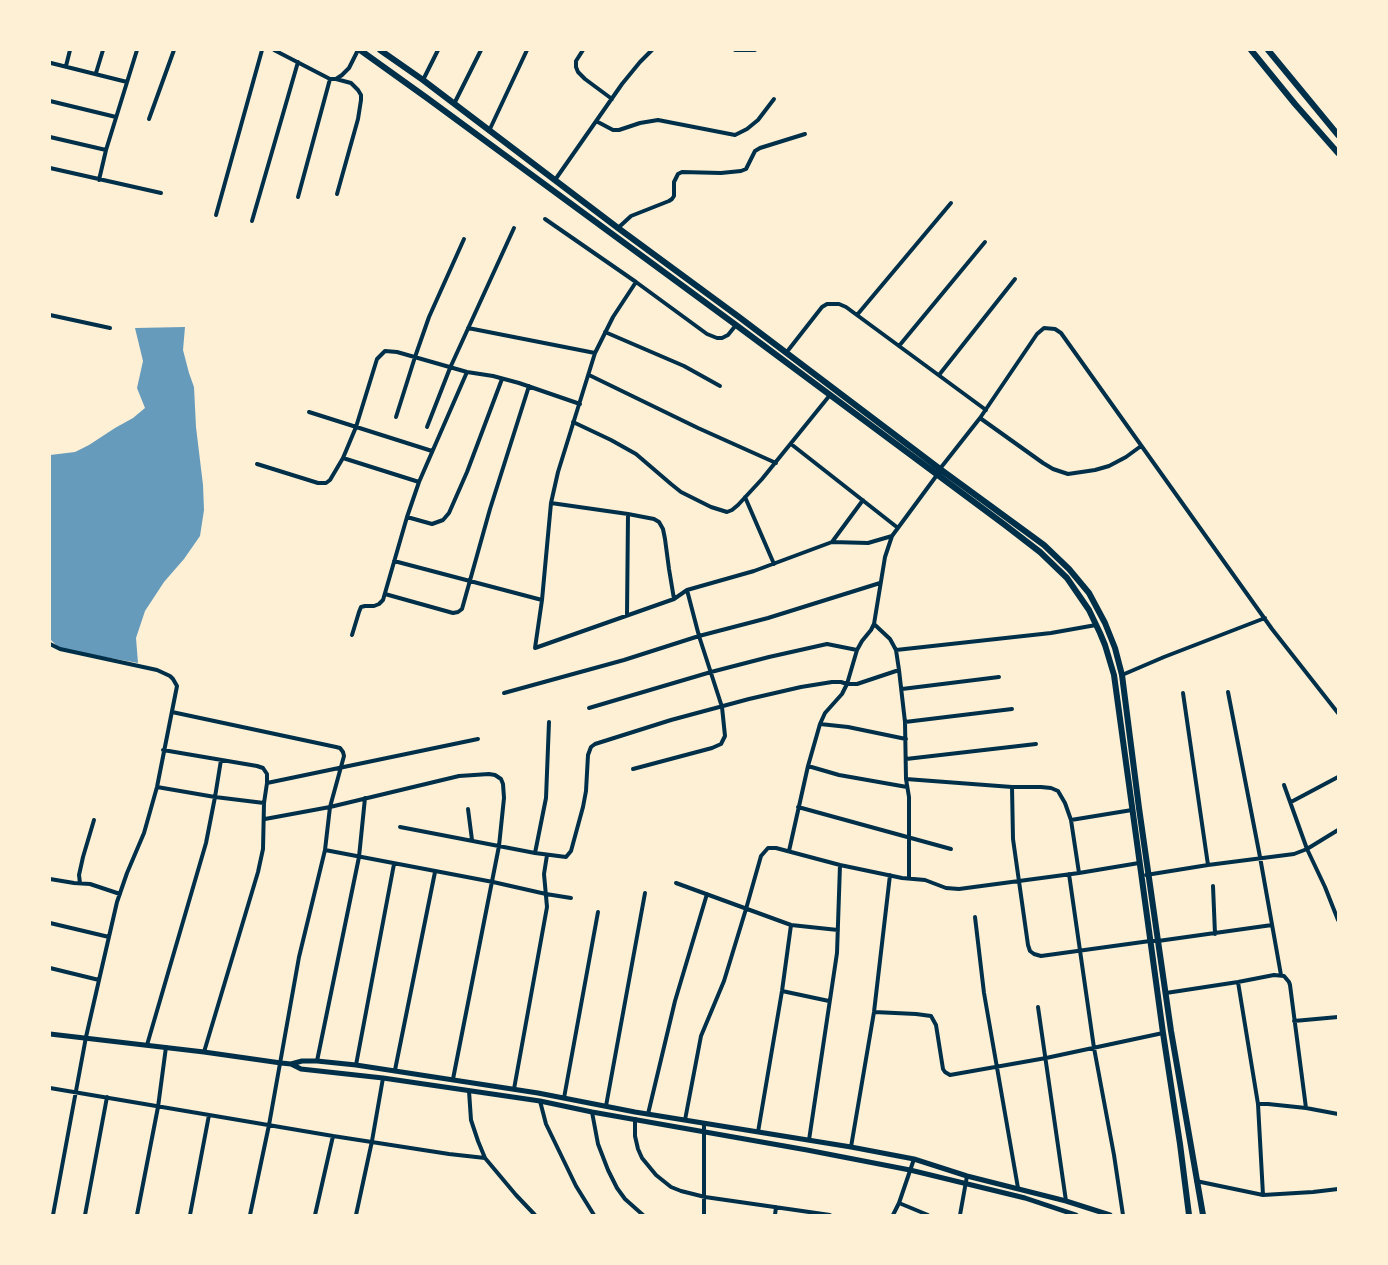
<!DOCTYPE html>
<style>
body{margin:0}
#map{position:relative;width:1388px;height:1265px;overflow:hidden;background:#fdf0d5;font-family:Rubik,sans-serif}
canvas{display:block}
.frame{position:absolute;inset:0;border:51px solid #fdf0d5;pointer-events:none}
</style>
<div id="map">
<canvas width="1388" height="1265"></canvas>
<div class="frame"></div>
</div>
<script>
const ctx = document.querySelector('canvas').getContext('2d');
ctx.lineJoin = 'round';
function fillPath(path, color) {
  ctx.fillStyle = color;
  ctx.fill(path, 'evenodd');
}
function shape(rows) {
  const path = new Path2D();
  for (const r of rows) {
    path.moveTo(r[0], r[1]);
    for (let i = 2; i < r.length; i += 2) path.lineTo(r[i], r[i + 1]);
  }
  return path;
}
function trace(path, color, width, dash) {
  ctx.strokeStyle = color;
  ctx.lineWidth = width;
  ctx.lineCap = dash ? 'butt' : 'round';
  ctx.setLineDash(dash || []);
  ctx.stroke(path);
}
fillPath(shape([
 [185,327,183,350,189,373,194,387,196,427,203,485,204,510,200,536,184,559,164,582,145,611,136,638,138,663,60,649,50,639,50,455,75,452,89,445,115,428,133,418,145,408,137,388,143,361,135,328]
]), '#669bbc');
trace(shape([
 [274,50,330,79,336,79,342,75,349,68,358,50],
 [583,50,576,61,576,67,578,72,585,79,612,99],
 [735,50,755,50],
 [51,63,127,82],
 [66,66,70,50],
 [96,73,103,50],
 [336,79,351,83,358,90,361,95,361,100,358,119,337,194],
 [423,80,438,50],
 [50,101,116,117],
 [454,104,481,50],
 [149,119,174,50],
 [596,121,613,130,619,130,640,123,658,120,735,135,747,129,758,120,774,99],
 [489,131,527,50],
 [50,137,106,150],
 [50,168,161,193],
 [99,180,106,150,137,50],
 [555,180,622,84,640,62,652,50],
 [298,197,330,79],
 [216,215,262,50],
 [545,219,636,282,707,334,717,338,722,338,728,335,736,325],
 [252,221,298,62],
 [618,228,631,216,669,201,672,199,674,196,674,182,678,174,682,172,721,173,741,171,746,169,755,151,760,148,805,134],
 [636,282,613,317,595,353,558,472,551,503,542,600,535,648,674,599,687,590,754,571,832,542,868,543,892,536],
 [50,315,110,328],
 [857,315,951,203],
 [468,328,595,353],
 [605,332,684,366,720,386],
 [899,346,985,242],
 [786,353,822,307,827,304,839,304,846,307,986,410],
 [589,375,698,428,776,463],
 [939,375,1015,279],
 [309,412,432,451],
 [396,417,415,357,429,317,464,239],
 [980,418,1043,463,1053,469,1068,474,1095,470,1109,466,1126,457,1141,446],
 [573,422,611,440,636,454,671,484,681,492,711,507,727,512,732,510,738,505,762,479,830,395],
 [427,427,450,368,514,228],
 [791,444,898,528],
 [343,458,419,482],
 [257,464,318,483,326,483,330,480,343,458,356,427,377,359,385,351,397,352,467,372,493,376,519,383,580,404],
 [939,470,980,418,1037,334,1044,328,1055,329,1061,333,1272,629,1338,713],
 [745,497,774,564],
 [551,503,628,514,654,519,659,522,663,529,665,539,669,569,674,599],
 [407,517,432,524,443,520,449,513,467,472,502,379],
 [832,542,863,500],
 [394,561,542,600],
 [385,594,453,613,458,612,462,609,490,509,529,386],
 [627,615,628,514],
 [874,624,890,639,896,650,899,670,905,722,906,779,909,797,909,878],
 [352,635,359,612,361,607,365,606,374,606,379,604,383,600,407,517,419,482,467,372],
 [50,644,60,649,157,670,170,676,173,679,177,686,157,787,144,833,127,873,117,902,99,980,86,1037,53,1215],
 [896,650,1051,633,1096,625],
 [1122,675,1164,657,1265,618],
 [902,689,999,677],
 [1228,692,1260,857,1281,975],
 [504,693,624,660,699,636,768,618,880,583],
 [1183,693,1208,865],
 [589,708,711,672,769,657,827,644,857,650,862,641,871,630,874,624,885,557,892,536,937,475],
 [172,712,336,747,340,748,343,752,344,756,330,807,325,850,299,957,269,1125,250,1215],
 [905,722,1012,709],
 [820,724,825,713,842,694,847,684,857,650],
 [163,750,257,766,263,768,267,774,267,783,264,803,263,849,258,872,204,1052],
 [906,759,1036,744],
 [808,766,839,775,907,787],
 [633,769,712,748,721,744,725,736,722,707,699,636,687,590],
 [906,779,1012,787,1041,787,1051,788,1058,791,1065,803,1071,820,1079,873],
 [267,783,478,739],
 [1284,785,1307,849,1325,887,1338,920],
 [157,787,215,797,264,803],
 [1012,787,1013,839,1028,945,1030,951,1034,954,1041,956,1150,941,1158,941,1272,925],
 [1291,802,1338,777],
 [798,807,951,849],
 [468,809,472,840],
 [265,819,330,807,459,776,489,774,495,775,501,779,503,784,504,798,499,846,453,1079],
 [1071,820,1132,810],
 [400,827,535,853,566,857,571,851,583,807,586,791,588,755,591,747,595,744,671,720,749,699,801,687,832,682,841,682,847,684,857,684,899,670],
 [325,850,493,882,546,894,571,898],
 [789,851,808,766,820,724,848,727,906,739],
 [535,853,546,798,549,722],
 [1069,874,1094,1048,1114,1155,1123,1215],
 [1146,875,1208,865,1294,854,1307,849,1338,830],
 [50,879,74,883,90,884,120,894],
 [80,883,79,875,83,857,94,820],
 [676,883,791,925,838,930],
 [1213,886,1215,934],
 [975,917,984,993,1018,1188],
 [50,923,109,937],
 [50,968,99,980],
 [1238,982,1258,1104],
 [782,991,829,1001],
 [1166,993,1238,982,1274,975,1284,976,1289,982,1290,985,1306,1108,1268,1104,1258,1104,1263,1195,1196,1181],
 [1038,1007,1066,1201],
 [874,1012,916,1014,931,1016,936,1025,943,1069,945,1072,950,1075,1046,1058,1163,1033],
 [1294,1021,1338,1017],
 [147,1045,206,843,215,797,221,760],
 [317,1061,359,857,365,798],
 [356,1065,394,864],
 [395,1070,435,872],
 [50,1088,333,1136,449,1154,485,1158],
 [514,1089,547,907,544,874,547,855],
 [469,1091,471,1120,478,1141,485,1158,516,1195,535,1215],
 [564,1098,598,912],
 [540,1101,546,1124,576,1186,594,1215],
 [606,1106,645,893],
 [1306,1108,1338,1114],
 [592,1112,598,1144,608,1170,617,1188,625,1199,643,1215],
 [648,1114,675,1001,707,894],
 [635,1119,635,1136,638,1149,642,1158,656,1175,671,1187,681,1191,705,1197,830,1215],
 [685,1120,701,1036,724,981,746,909,761,856,768,848,776,848,840,865,902,878,925,880,946,888,959,889,1079,873,1139,863],
 [758,1132,782,991,791,925],
 [809,1140,837,953,840,865],
 [851,1147,874,1012,890,875],
 [1263,1195,1313,1192,1338,1189],
 [899,1203,928,1215],
 [85,1215,107,1097],
 [137,1215,158,1107,166,1047],
 [190,1215,209,1115],
 [315,1215,333,1136],
 [356,1215,372,1141,383,1078],
 [704,1215,704,1124],
 [775,1215,776,1207],
 [893,1215,899,1203,914,1159],
 [960,1215,967,1176]
]), '#003049', 4);
trace(shape([
 [50,1034,204,1052,281,1063,291,1064,302,1061,317,1061,356,1065,538,1093,635,1112,851,1147,914,1159,967,1176,1066,1201,1110,1215],
 [291,1064,301,1069,383,1078,540,1101,592,1112,807,1150,910,1170,1025,1198,1076,1215]
]), '#003049', 5);
trace(shape([
 [360,50,427,98,736,325,1005,525,1040,552,1067,578,1089,610,1100,633,1105,645,1114,675,1163,1033,1180,1144,1189,1215],
 [380,50,423,80,618,228,739,317,940,469,1044,545,1069,569,1089,593,1105,623,1115,648,1122,675,1139,808,1158,941,1171,1031,1203,1215]
]), '#003049', 6);
trace(shape([
 [1251,50,1295,104,1338,153],
 [1268,50,1338,135]
]), '#003049', 6);
</script>
